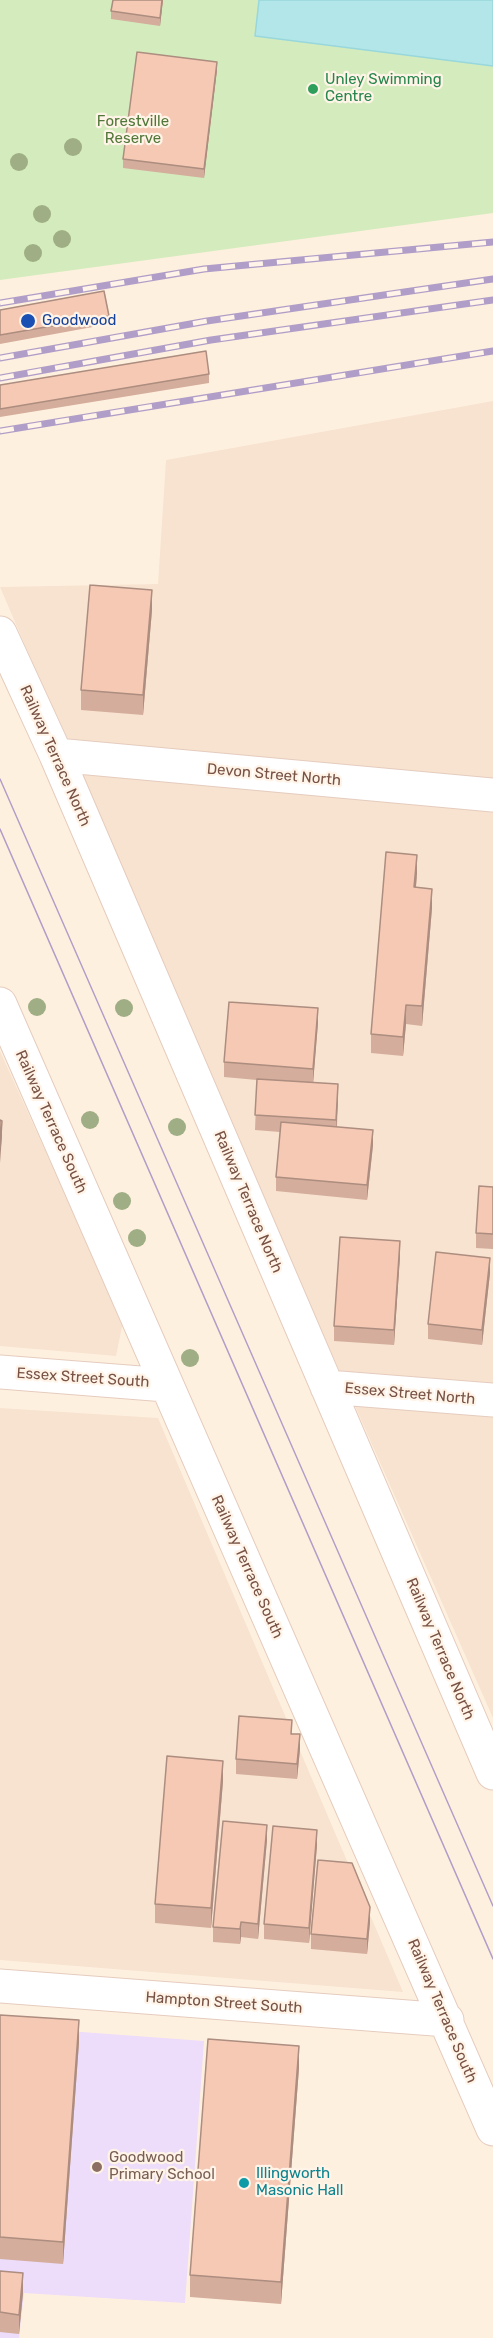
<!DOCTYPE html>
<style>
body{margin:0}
canvas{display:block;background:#fef0df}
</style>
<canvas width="493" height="2338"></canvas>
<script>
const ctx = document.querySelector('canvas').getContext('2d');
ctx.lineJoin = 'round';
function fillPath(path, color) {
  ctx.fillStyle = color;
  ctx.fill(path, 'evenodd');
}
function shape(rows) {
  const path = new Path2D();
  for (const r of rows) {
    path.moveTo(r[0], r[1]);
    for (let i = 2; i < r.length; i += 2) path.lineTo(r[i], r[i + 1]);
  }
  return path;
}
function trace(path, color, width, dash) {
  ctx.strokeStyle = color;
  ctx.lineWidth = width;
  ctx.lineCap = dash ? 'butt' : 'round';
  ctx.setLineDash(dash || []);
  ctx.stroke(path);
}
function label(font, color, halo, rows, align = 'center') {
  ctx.font = font + ' Rubik,sans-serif';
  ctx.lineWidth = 4.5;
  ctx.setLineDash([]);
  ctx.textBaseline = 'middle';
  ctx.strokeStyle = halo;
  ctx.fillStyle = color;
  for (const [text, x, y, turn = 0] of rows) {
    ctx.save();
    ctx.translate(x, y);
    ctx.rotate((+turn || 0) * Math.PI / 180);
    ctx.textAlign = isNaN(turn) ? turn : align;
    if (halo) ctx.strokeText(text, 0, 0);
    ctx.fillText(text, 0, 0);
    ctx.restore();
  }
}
fillPath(shape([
 [493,401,493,1718,209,1076,0,587,158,584,166,460],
 [0,1051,123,1322,116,1356,0,1346],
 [0,1408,158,1418,403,1992,0,1960]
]), '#f8e3d0');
fillPath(shape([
 [0,2026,204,2041,185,2303,24,2293,19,2338,0,2338]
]), '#eddcfa');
fillPath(shape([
 [0,0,493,0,493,213,0,280]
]), '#d4ecbd');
const water = shape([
 [259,0,493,0,493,66,255,36,259,0]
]);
fillPath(water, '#b3e6e9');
trace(water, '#98d7dc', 1.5);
const minor = shape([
 [0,633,56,755,493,1773],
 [56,755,493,795],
 [0,1004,493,2129],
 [0,1372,166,1385],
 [327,1387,493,1400],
 [0,1986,447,2020]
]);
trace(minor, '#e5ccbe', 35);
trace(minor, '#fff', 33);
trace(shape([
 [0,779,493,1906],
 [0,829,493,1959]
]), '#b19ec8', 1.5);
const rail = shape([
 [0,303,204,269,493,242],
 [0,358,207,321,493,279],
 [0,378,211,340,493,300],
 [0,431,493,351]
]);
trace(rail, '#b19ec8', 7);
trace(rail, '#fff4e7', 4.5, [14]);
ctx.fillStyle = '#9fae84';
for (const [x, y] of [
 [73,147],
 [19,162],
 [42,214],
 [62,239],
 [33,253],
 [37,1007],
 [124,1008],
 [90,1120],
 [177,1127],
 [122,1201],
 [137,1238],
 [190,1358]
]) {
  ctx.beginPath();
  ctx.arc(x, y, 9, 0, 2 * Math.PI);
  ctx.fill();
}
fillPath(shape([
 [163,0,160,26,111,19,111,11],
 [217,70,204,178,123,168,123,159],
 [0,310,109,316,109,324,0,344],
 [209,374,209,383,0,417,0,385],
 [152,610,143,715,81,710,81,690],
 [417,874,416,887,432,908,422,1026,406,1024,403,1056,371,1053,371,1034],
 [318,1023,313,1083,338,1099,337,1127,373,1145,367,1200,276,1191,276,1177,280,1132,255,1130,257,1080,224,1077,224,1062],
 [493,1187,493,1249,476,1248,476,1233],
 [400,1256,394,1345,334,1341,334,1326],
 [490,1273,482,1345,428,1339,428,1324],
 [292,1734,300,1749,297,1779,236,1774,236,1759],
 [223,1781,211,1928,155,1923,155,1904],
 [267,1840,258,1939,241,1937,240,1944,213,1942,213,1927],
 [317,1845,309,1943,264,1939,264,1924],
 [370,1922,367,1954,311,1949,311,1934],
 [0,2015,79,2042,63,2264,0,2259],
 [299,2068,281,2304,190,2297,190,2275],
 [0,2271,23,2293,19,2334,0,2332]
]), '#d4ad9c');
fillPath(shape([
 [162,0,163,0,160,26,160,18],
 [217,62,217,70,204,178,204,169],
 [152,590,152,610,143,715,143,695],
 [417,855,417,874,414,907,414,887],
 [432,889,432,908,422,1026,422,1006],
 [406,1005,406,1024,403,1056,403,1037],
 [318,1008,318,1023,313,1084,313,1069],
 [338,1084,338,1099,336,1135,336,1120],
 [2,1121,2,1136,0,1163,0,1149],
 [373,1130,373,1145,367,1200,367,1185],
 [400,1241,400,1256,394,1345,394,1330],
 [490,1258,490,1273,482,1345,482,1330],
 [300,1734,300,1749,297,1779,297,1764],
 [223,1761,223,1781,211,1928,211,1908],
 [267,1825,267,1840,258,1939,258,1924],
 [317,1830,317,1845,309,1943,309,1928],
 [370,1907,370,1922,367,1954,367,1939],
 [241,1922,241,1937,240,1944,240,1929],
 [79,2020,79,2042,63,2264,63,2242],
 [299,2046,299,2068,281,2304,281,2282],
 [23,2273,23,2293,19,2334,19,2315]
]), '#ac8d7f');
const building = shape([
 [113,0,162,0,160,18,111,11,113,0],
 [137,52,217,62,204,169,123,159,137,52],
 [104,291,109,316,0,335,0,310,104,291],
 [206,351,209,374,0,409,0,385,206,351],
 [90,585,152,590,143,695,81,690,90,585],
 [386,852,417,855,414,887,432,889,422,1006,406,1005,403,1037,371,1034,386,852],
 [229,1002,318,1008,313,1069,224,1062,229,1002],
 [257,1079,338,1084,336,1120,255,1115,257,1079],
 [0,1120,2,1121,0,1149,0,1120],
 [281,1122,373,1130,367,1185,276,1177,281,1122],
 [479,1186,493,1187,493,1234,476,1233,479,1186],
 [340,1237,400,1241,394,1330,334,1326,340,1237],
 [436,1252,490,1258,482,1330,428,1324,436,1252],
 [239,1716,292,1720,291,1734,300,1734,297,1764,236,1759,239,1716],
 [167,1756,223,1761,211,1908,155,1904,167,1756],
 [223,1821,267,1825,258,1924,241,1922,240,1929,213,1927,223,1821],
 [273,1826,317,1830,309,1928,264,1924,273,1826],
 [318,1860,352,1863,370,1907,367,1939,311,1934,318,1860],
 [0,2015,79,2020,63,2242,0,2237,0,2015],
 [208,2039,299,2046,281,2282,190,2275,208,2039],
 [0,2271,23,2273,19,2315,0,2312,0,2271]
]);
fillPath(building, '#f6c9b5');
trace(building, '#ac8d7f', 1.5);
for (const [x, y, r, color] of [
 [313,89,6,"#2e9e5b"],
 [28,321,8,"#1a4fb4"],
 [97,2167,6,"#8d6e63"],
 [244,2183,6,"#0f9aa8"]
]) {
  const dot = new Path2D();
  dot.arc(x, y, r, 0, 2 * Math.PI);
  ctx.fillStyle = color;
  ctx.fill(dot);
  trace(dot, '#fff4e7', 2);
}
label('15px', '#27864d', '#fff4e7', [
 ["Unley Swimming",325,80],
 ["Centre",325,97]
], 'left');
label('15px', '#51783a', '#fff4e7', [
 ["Forestville",133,122],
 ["Reserve",133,139]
]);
label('15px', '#164399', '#fff4e7', [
 ["Goodwood",42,321]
], 'left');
label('15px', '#775245', '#fff4e7', [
 ["Railway Terrace North",55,756,66],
 ["Devon Street North",274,775,5],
 ["Railway Terrace South",51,1122,66],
 ["Railway Terrace North",248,1202,67],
 ["Essex Street South",83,1378,4],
 ["Essex Street North",410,1394,5],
 ["Railway Terrace South",247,1567,66],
 ["Railway Terrace North",440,1649,67],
 ["Hampton Street South",224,2003,4],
 ["Railway Terrace South",442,2011,67]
]);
label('15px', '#785e54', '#fff4e7', [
 ["Goodwood",109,2158],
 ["Primary School",109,2175]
], 'left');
label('15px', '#0d838f', '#fff4e7', [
 ["Illingworth",256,2174],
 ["Masonic Hall",256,2191]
], 'left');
</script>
